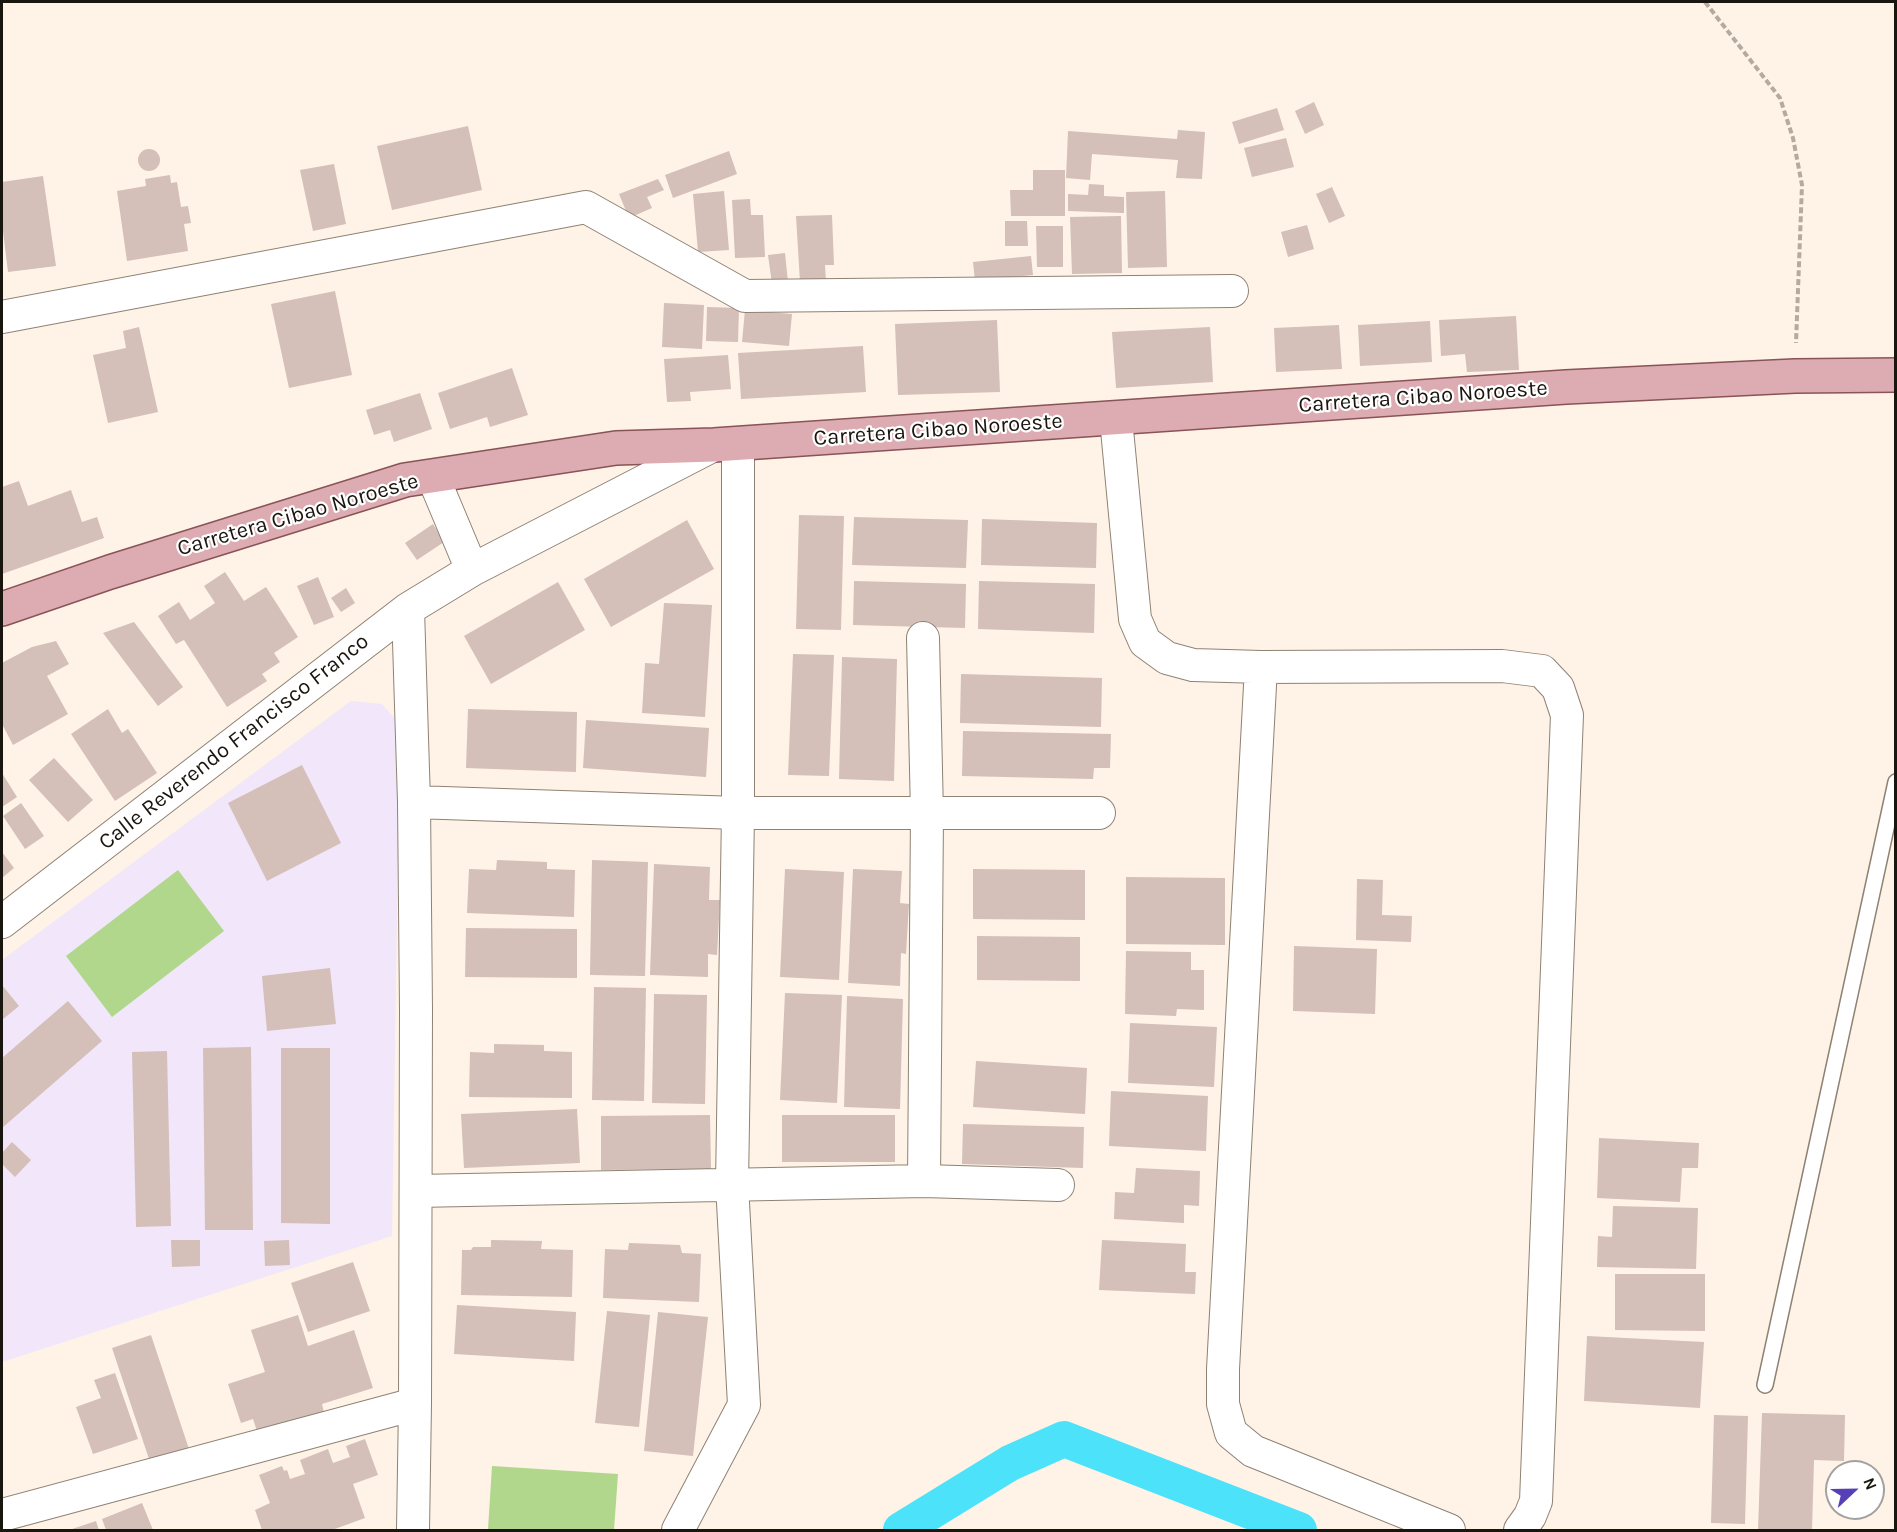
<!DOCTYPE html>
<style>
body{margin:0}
#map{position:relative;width:1897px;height:1532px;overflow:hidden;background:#fef3e6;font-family:Karla,sans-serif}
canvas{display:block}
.frame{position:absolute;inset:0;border:3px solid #19150f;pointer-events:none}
.north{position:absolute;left:1825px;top:1460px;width:60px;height:60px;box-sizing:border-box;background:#fff;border:2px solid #a3a19f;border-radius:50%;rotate:68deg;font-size:16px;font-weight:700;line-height:24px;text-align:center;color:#19150f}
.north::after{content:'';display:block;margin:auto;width:21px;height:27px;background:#573fb7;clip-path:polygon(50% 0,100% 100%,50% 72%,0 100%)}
</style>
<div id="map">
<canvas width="1897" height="1532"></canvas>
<div class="frame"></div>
<div class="north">N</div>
</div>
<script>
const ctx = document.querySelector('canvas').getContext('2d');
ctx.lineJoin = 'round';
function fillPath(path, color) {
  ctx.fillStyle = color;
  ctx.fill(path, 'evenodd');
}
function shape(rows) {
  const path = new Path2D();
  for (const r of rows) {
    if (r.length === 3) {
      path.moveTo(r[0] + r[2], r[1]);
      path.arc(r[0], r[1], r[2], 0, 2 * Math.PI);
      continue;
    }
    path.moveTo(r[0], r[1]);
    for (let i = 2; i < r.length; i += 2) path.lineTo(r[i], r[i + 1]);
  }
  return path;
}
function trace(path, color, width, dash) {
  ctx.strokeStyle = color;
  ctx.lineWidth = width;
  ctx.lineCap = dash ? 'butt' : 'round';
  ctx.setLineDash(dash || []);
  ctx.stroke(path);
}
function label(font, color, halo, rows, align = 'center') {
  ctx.font = font + ' Karla,sans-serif';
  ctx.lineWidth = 4.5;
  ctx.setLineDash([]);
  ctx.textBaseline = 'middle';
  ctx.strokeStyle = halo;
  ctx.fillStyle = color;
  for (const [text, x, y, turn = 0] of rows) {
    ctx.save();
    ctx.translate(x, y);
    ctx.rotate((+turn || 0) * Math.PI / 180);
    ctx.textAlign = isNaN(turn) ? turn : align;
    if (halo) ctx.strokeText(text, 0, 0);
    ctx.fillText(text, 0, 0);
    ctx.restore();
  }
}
fillPath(shape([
 [351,701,382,704,400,724,392,1236,2,1362,2,960]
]), '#f1e6fa');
fillPath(shape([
 [178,870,224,931,112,1017,66,956],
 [492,1466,618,1474,614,1530,488,1529]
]), '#b0d78c');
trace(shape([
 [901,1530,1010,1463,1064,1439,1299,1530]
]), '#4ce2f9', 36);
fillPath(shape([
 [1314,102,1324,125,1305,134,1295,111],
 [1277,108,1284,130,1239,144,1232,122],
 [468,126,482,190,392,210,377,146],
 [1178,130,1205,132,1202,179,1176,178,1178,160,1092,154,1090,180,1066,178,1068,131,1177,139],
 [1286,138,1294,167,1252,177,1244,148],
 [149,160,11],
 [729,151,737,174,673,198,665,175],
 [334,164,346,224,313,231,300,170],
 [1033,170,1065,170,1065,216,1011,216,1010,190,1033,190],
 [170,175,171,183,177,182,181,207,188,206,191,223,184,224,188,251,127,261,117,191,146,186,145,179],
 [43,176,56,266,8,272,2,223,2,182],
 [658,179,664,190,647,197,652,208,629,218,619,194],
 [1089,184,1104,185,1104,196,1124,197,1124,213,1068,211,1068,194,1088,195],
 [1332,187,1345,216,1329,223,1316,194],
 [724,191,729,250,698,252,693,194],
 [1165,191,1167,267,1128,268,1126,192],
 [750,199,751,215,763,215,765,257,735,258,732,200],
 [832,215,834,265,825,265,826,281,800,282,796,216],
 [1121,216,1122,273,1072,274,1070,217],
 [1005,221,1027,221,1028,246,1005,246],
 [1307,225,1314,249,1288,257,1281,232],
 [1036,226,1063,226,1063,267,1037,267],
 [785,253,788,282,772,284,768,255],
 [1031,256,1033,275,975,281,973,262],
 [335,291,352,375,289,388,271,304],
 [664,303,704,305,702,349,662,347],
 [707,307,739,308,738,342,706,341],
 [745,310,792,314,789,346,742,342],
 [1516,316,1519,370,1467,372,1465,354,1441,356,1439,320],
 [997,320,1000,392,898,395,895,324],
 [1430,321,1432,362,1360,366,1358,325],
 [1339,325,1342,369,1276,372,1274,328],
 [139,327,158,412,108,423,93,355,126,348,123,331],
 [1210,327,1213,382,1116,388,1112,332],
 [863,346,866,392,741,399,738,353],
 [728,355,731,389,690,392,691,401,667,402,664,359],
 [512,368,528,415,490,427,487,417,450,429,438,393],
 [420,393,432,429,394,442,390,430,374,435,366,410],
 [19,481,28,506,71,490,82,522,97,517,104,538,2,574,2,487],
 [799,515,844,516,841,630,796,629],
 [854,517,968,520,966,568,852,565],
 [982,519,1097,523,1096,568,981,565],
 [687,520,714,569,611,627,584,579],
 [433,524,444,542,417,560,405,543],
 [225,572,244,601,266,587,298,637,274,653,280,662,262,674,267,681,227,707,184,640,176,644,158,616,179,602,190,620,215,603,204,586],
 [318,577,334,617,314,625,297,586],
 [854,581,966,584,965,628,853,625],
 [979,581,1095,584,1094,633,978,629],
 [558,582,585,630,491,684,464,636],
 [346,588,355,603,341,612,331,598],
 [664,603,712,605,705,717,642,713,645,663,659,664],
 [134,622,183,687,158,706,103,633],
 [56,641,69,664,47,676,68,714,13,745,2,724,2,663,32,647],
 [793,654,834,655,829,776,788,775],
 [842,657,897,659,894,781,839,779],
 [961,674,1102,678,1101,727,960,723],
 [108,709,122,733,128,729,157,773,115,801,71,734],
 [468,709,577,712,576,772,466,768],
 [586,720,709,728,706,777,583,768],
 [963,731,1111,734,1110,768,1094,768,1093,779,962,776],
 [54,758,93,800,68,822,29,780],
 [302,765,341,843,267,881,228,803],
 [2,773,17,797,2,807],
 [21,803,44,836,25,849,3,816],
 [2,852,14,868,2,878],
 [497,860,547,862,547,869,575,870,574,917,467,913,469,869,496,870],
 [592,860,648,862,645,976,590,975],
 [654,864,710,867,709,900,720,900,717,955,708,954,708,977,650,975],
 [785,869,844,872,839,980,780,977],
 [853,869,902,871,900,903,909,904,906,954,901,953,900,986,848,983],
 [973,869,1085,870,1085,920,973,919],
 [1126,877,1225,878,1225,945,1126,944],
 [1357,879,1383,880,1382,915,1412,916,1411,942,1356,940],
 [466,928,577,929,577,978,465,977],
 [977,936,1080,937,1080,981,977,980],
 [1294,946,1377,949,1375,1014,1293,1011],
 [1126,951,1191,952,1191,970,1204,970,1204,1010,1177,1009,1176,1016,1125,1014],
 [330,968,336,1024,267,1031,262,976],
 [2,985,19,1006,2,1020],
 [594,987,646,988,644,1101,592,1100],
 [785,993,842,995,837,1103,780,1100],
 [654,994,707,995,705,1104,652,1103],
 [847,996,903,999,900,1109,844,1107],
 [68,1001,102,1041,2,1128,2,1058],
 [1130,1023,1217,1027,1214,1087,1128,1083],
 [494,1044,544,1045,544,1051,572,1052,572,1098,469,1097,470,1052,494,1053],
 [251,1047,253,1230,205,1230,203,1048],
 [281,1048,330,1048,330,1224,281,1223],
 [167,1051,171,1226,136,1227,132,1052],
 [976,1061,1087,1068,1085,1114,973,1107],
 [1111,1091,1208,1096,1206,1151,1109,1146],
 [577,1109,580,1163,464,1168,461,1114],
 [710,1115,711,1169,601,1170,601,1116],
 [782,1115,895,1115,895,1162,782,1162],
 [963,1124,1084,1127,1083,1168,962,1164],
 [1599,1138,1699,1143,1698,1168,1682,1168,1680,1202,1597,1198],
 [12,1142,31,1160,15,1177,2,1164,2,1153],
 [1136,1168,1200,1171,1199,1206,1184,1205,1184,1223,1114,1219,1115,1192,1134,1193],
 [1613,1206,1698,1208,1696,1269,1597,1267,1598,1236,1612,1237],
 [171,1240,200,1240,200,1266,172,1267],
 [289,1240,290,1265,265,1266,264,1241],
 [491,1240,542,1241,541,1249,573,1250,572,1297,461,1295,462,1250,471,1250,473,1247,491,1247],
 [1102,1240,1186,1244,1185,1272,1196,1272,1195,1294,1099,1290],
 [629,1243,680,1245,682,1253,701,1254,699,1302,603,1298,605,1249,628,1250],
 [353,1262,370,1311,308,1332,291,1283],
 [1615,1274,1705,1274,1705,1331,1615,1330],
 [457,1305,576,1312,574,1361,454,1354],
 [607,1311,650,1315,639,1427,595,1423],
 [658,1312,708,1317,693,1456,644,1451],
 [298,1315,308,1346,354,1330,373,1388,322,1404,325,1417,258,1434,253,1419,241,1423,228,1384,265,1372,251,1330],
 [151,1335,189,1449,150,1462,112,1348],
 [1587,1336,1704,1342,1700,1408,1584,1401],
 [115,1373,138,1439,93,1454,76,1407,101,1398,94,1380],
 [1762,1413,1845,1415,1844,1461,1814,1460,1812,1530,1758,1530],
 [1714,1415,1748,1416,1745,1524,1711,1523],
 [365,1439,378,1475,353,1484,365,1518,332,1530,262,1530,255,1510,270,1503,259,1475,282,1466,284,1471,287,1470,290,1479,305,1474,300,1460,328,1449,333,1463,350,1457,346,1446],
 [142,1503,153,1530,106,1530,102,1519],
 [96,1521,99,1530,69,1530]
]), '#d4bfb9');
const service = shape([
 [1765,1385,1896,782]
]);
const minor = shape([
 [2,317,586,207,745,296,1232,291],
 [1116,419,1135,619,1145,642,1167,658,1193,665,1261,667,1502,666,1542,671,1558,688,1567,715,1536,1501,1530,1516,1520,1530],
 [433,477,472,570],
 [408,609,414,802,416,1009,415,1404,413,1530],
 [923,638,927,814,924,1181],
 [1261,667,1223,1369,1223,1404,1231,1433,1253,1451,1449,1530],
 [414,802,738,813,1099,813],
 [2,922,408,609,472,570,714,445],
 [416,1191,924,1181,1058,1185],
 [2,1515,415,1404],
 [678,1530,744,1405,732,1184,738,813,738,443]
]);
const primary = shape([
 [2,609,110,572,405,480,616,448,714,445,1566,387,1795,376,1896,375]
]);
trace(service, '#8e8274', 18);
trace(minor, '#8e8274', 34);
trace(primary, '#895357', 36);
trace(shape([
 [1705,2,1780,98,1793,138,1802,185,1796,343]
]), '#b3aaa0', 4, [6, 3]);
trace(service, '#fff', 15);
trace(minor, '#fff', 32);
trace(primary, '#ddacb2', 33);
label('22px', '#19150f', '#fff', [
 ["Carretera Cibao Noroeste",1423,397,-4],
 ["Carretera Cibao Noroeste",938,430,-4],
 ["Carretera Cibao Noroeste",298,515,-16],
 ["Calle Reverendo Francisco Franco",234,742,-38]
]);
</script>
